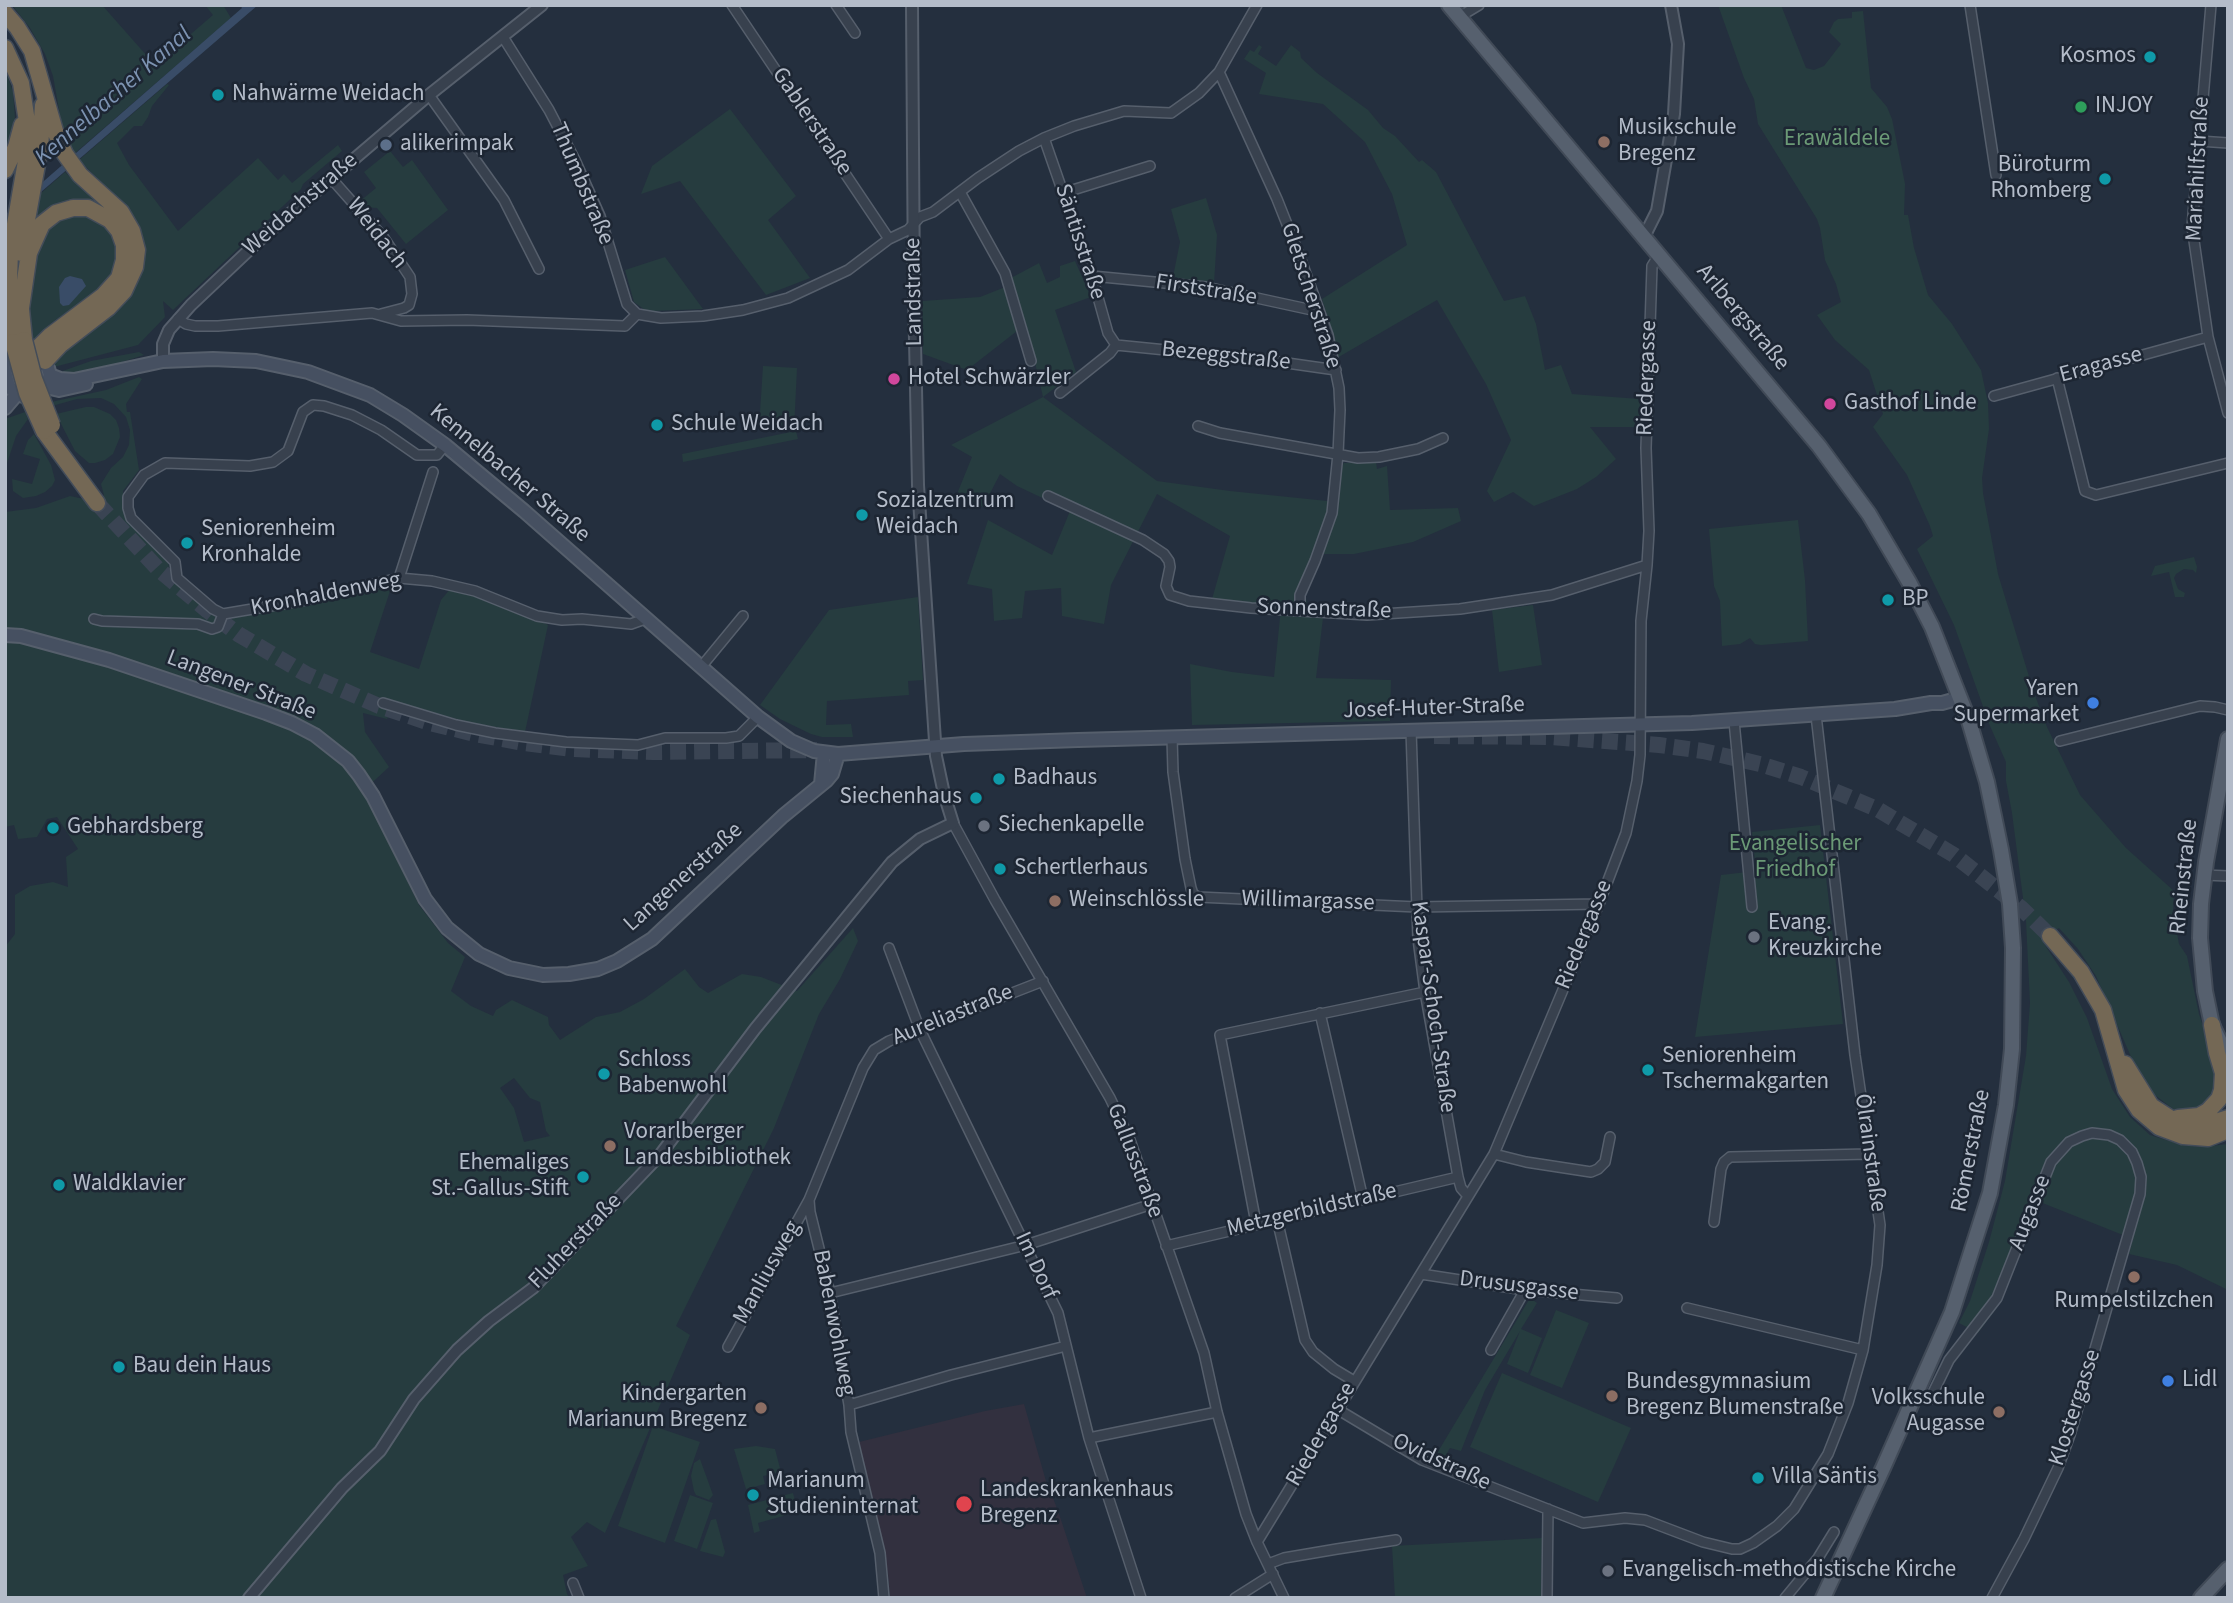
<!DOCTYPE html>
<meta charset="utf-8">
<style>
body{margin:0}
#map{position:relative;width:2233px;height:1603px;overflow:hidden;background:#242f3e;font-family:"Source Sans 3",sans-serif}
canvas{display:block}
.frame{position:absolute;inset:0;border:7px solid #b4bcc9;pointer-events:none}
</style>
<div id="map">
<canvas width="2233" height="1603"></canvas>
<div class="frame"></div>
</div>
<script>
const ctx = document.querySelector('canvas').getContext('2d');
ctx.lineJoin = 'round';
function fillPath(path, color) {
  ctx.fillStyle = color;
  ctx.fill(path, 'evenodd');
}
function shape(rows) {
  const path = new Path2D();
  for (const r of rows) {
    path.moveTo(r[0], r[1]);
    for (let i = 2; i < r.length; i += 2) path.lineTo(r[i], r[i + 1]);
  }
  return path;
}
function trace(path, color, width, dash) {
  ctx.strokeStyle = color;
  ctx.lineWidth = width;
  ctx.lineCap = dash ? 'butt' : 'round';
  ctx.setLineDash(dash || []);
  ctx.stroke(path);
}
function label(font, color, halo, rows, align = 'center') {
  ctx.font = font + ' "Source Sans 3",sans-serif';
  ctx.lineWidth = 5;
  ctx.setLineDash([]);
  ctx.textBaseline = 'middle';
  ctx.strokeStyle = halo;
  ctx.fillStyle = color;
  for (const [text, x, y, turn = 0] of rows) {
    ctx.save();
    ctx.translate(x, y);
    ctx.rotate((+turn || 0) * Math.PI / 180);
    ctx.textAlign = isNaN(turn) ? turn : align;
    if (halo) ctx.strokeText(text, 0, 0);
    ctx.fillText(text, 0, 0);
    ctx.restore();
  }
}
fillPath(shape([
 [1024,1404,1050,1495,1053,1498,1058,1511,1087,1598,890,1598,888,1574,859,1442,985,1411]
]), '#32303f');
fillPath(shape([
 [12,5,102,5,155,65,213,15,205,5,223,5,231,18,74,154,63,132,53,76,45,54,30,28],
 [1718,5,1781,5,1806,68,1814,70,1824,66,1841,44,1829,32,1834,22,1838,19,1852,18,1852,12,1863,11,1871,88,1887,107,1892,119,1905,184,1904,215,1908,215,1914,248,1928,295,1952,324,1981,370,1988,403,1989,429,1982,478,1983,493,1998,574,2034,693,2047,727,2080,795,2126,848,2174,891,2173,911,2179,944,2187,956,2199,1014,2217,1069,2215,1097,2200,1111,2181,1112,2173,1109,2151,1092,2135,1066,2096,976,2078,949,2059,928,2052,932,2043,942,2069,982,2087,1018,2112,1089,2130,1117,2150,1135,2182,1145,2201,1147,2228,1144,2228,1290,2177,1265,2129,1254,2133,1239,2040,1202,1998,1306,1978,1333,1959,1323,1970,1301,1989,1242,2005,1181,2026,1056,2030,1003,2026,921,2012,813,2006,781,2006,762,1990,726,1954,625,1917,549,1933,536,1930,526,1907,475,1873,427,1883,414,1869,370,1835,340,1817,315,1841,302,1836,284,1825,260,1820,228,1817,219,1758,124,1754,99,1744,78],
 [1259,45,1262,47,1258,54,1276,66,1291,45,1300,52,1301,58,1317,73,1368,110,1383,128,1395,136,1419,162,1422,160,1436,172,1504,301,1525,296,1536,324,1545,370,1561,365,1572,394,1640,399,1639,427,1590,427,1616,459,1596,477,1577,489,1534,506,1513,492,1494,502,1487,491,1511,440,1486,384,1437,300,1337,358,1333,334,1322,299,1407,245,1392,194,1365,142,1323,104,1259,94,1266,73,1244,59,1250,50,1254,52],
 [5,69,13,92,15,118,14,128,5,157],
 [167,84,169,85,152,106,148,117,142,126,134,126,117,143,129,165,178,231,258,158,278,180,284,174,292,183,338,145,342,151,303,184,301,189,173,310,163,301,165,317,138,345,54,367,58,356,117,306,118,199,79,160],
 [730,109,796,196,768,220,810,278,766,295,680,181,641,194,652,166],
 [390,151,403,167,412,160,448,210,406,244,377,208,363,207,359,202,376,188,364,172],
 [65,172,82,189,84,188,120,221,130,262,92,204,33,228,40,194],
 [1206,198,1217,235,1214,284,1173,277,1180,242,1171,209],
 [86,214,107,224,119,246,112,280,72,314,64,314,50,324,47,331,32,341,28,310,31,267,45,229,62,217],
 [665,257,703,309,652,311,645,310,634,302,625,270],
 [1075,261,1091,297,1055,310,1076,372,1043,397,1157,481,1230,491,1337,502,1341,468,1344,463,1376,462,1377,469,1387,466,1390,510,1458,508,1461,521,1413,542,1354,554,1322,554,1305,595,1308,606,1324,609,1316,678,1391,680,1390,721,1192,725,1190,664,1232,672,1274,677,1281,608,1212,599,1230,536,1157,494,1111,585,1104,624,1062,616,1061,588,1025,591,1022,618,994,621,992,589,967,584,988,520,1052,555,1070,511,1017,486,1000,474,983,507,957,494,972,457,951,445,1043,397,1026,324,967,370,923,354,922,301,980,297,1013,284,1011,278,1039,263,1047,283,1060,277,1060,266],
 [139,352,144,355,81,375,57,373,91,361],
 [763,366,797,368,794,430,759,428],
 [139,377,142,379,126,404,127,412,130,412,139,470,123,491,124,510,131,525,168,563,172,579,214,616,226,622,238,616,392,585,370,652,419,669,441,600,451,588,461,590,526,613,548,625,525,732,467,722,394,701,387,719,363,713,365,732,389,767,363,791,419,905,448,943,465,957,451,991,471,1006,493,1016,496,1010,512,1000,548,1017,549,1025,560,1040,596,1017,620,1012,644,999,685,969,699,987,708,993,742,974,761,977,797,991,853,928,858,941,840,979,819,1014,774,1128,676,1326,690,1335,605,1533,587,1522,571,1537,588,1566,563,1575,567,1594,570,1598,5,1598,5,947,15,934,15,895,30,886,53,882,68,887,66,857,78,849,57,817,47,819,37,837,18,839,14,825,5,827,5,512,36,508,70,496,84,499,93,508,102,499,104,495,101,484,111,468,123,457,129,445,130,430,126,417,114,404,101,398,77,399,52,406,51,402,106,390],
 [514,1078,530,1098,540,1102,546,1131,550,1136,524,1142,514,1108,500,1088],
 [86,407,94,407,110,414,116,420,119,428,120,437,113,454,105,460,95,463,89,463,75,451,56,414],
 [25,412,28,419,16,436,5,469,5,419],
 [796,431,798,439,683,462,682,454],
 [34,434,51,465,55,480,52,486,45,492,36,496,23,498,13,491,12,479,32,484,40,459,23,454,28,440],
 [1798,520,1805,580,1808,641,1761,645,1755,644,1750,638,1740,644,1722,646,1720,601,1714,586,1709,529],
 [2194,557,2197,567,2196,573,2193,570,2184,569,2176,574,2174,578,2178,589,2185,593,2184,597,2175,597,2169,572,2151,576,2155,566],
 [918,597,923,680,908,681,909,695,827,701,826,725,851,724,853,737,822,737,811,734,780,719,760,705,829,610],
 [1533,605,1542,665,1499,672,1492,610],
 [1820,825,1843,1024,1695,1037,1721,875,1756,871,1752,832],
 [1530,1298,1537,1303,1521,1329,1542,1338,1528,1373,1507,1364,1520,1331,1485,1390,1461,1451,1450,1448,1443,1460,1436,1455],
 [1556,1310,1589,1323,1562,1388,1530,1375],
 [1502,1373,1631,1428,1598,1502,1470,1447],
 [653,1426,700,1442,665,1543,618,1526],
 [756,1446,775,1449,781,1472,763,1476,765,1484,746,1489,734,1449],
 [700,1459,713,1495,709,1500,696,1495,694,1491,691,1476,694,1463],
 [793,1493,798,1512,758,1523,760,1531,754,1533,748,1505],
 [690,1495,713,1503,697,1549,674,1541],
 [716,1519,725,1552,723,1557,700,1551,711,1520],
 [1542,1538,1541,1598,1395,1598,1392,1546]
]), '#263c3f');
fillPath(shape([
 [240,5,258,5,5,223,5,215,242,8],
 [70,276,82,279,86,286,69,305,63,306,60,303,59,287,65,278]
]), '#394c67');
trace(shape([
 [97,503,158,569,208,611,238,634,306,674,379,706,430,723,475,734,524,743,572,749,653,752,817,750],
 [1434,736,1550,737,1659,745,1703,751,1760,764,1801,777,1877,809,1954,855,2021,908,2050,936]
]), '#3a4453', 16, [16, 8]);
const minor = shape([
 [732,5,889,239],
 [836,5,855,33],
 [1970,5,1996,175],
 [2211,5,2192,227,2208,337,2228,413],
 [1459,17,1479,5],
 [503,37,549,110,575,160,600,216,627,304,637,314,661,318,703,316,743,310,788,298,848,270,889,239,908,230,920,217,933,212,978,178,1019,151,1044,138,1074,126,1124,111,1171,113,1199,93,1219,72,1257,5],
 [1219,72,1277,199,1300,257,1328,335,1339,388,1340,410,1338,454,1332,513,1315,561,1300,595,1300,610],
 [429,95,504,200,539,269],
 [1044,138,1092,276,1108,333,1116,345],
 [2199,141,2228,143],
 [330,177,384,238,410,277,412,294,409,305,404,308,381,314],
 [960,192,1005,273,1031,361],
 [1063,193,1150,166],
 [1092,276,1206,287,1312,310,1319,310],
 [178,319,186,324,195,326,218,326,372,313,401,321,467,320,625,326,637,314],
 [1116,345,1266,360,1336,370],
 [2057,378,2085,491,2096,495,2228,463],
 [1060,393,1110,353,1116,345],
 [1994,396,2208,337],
 [1198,426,1220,433,1358,458,1379,457,1418,449,1443,438],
 [1048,496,1143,540,1164,554,1169,561,1170,567,1166,586,1170,595,1189,601,1251,608,1367,615,1460,609,1552,595,1647,565],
 [399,578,433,472],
 [223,614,213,609,177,578,175,562,131,518,128,508,128,497,144,475,165,463,250,466,273,462,288,451,303,412,313,405,324,406,352,415,381,430,417,455,437,455,445,445],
 [223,614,306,600,399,578,432,581,475,591,537,616,562,620,582,619,631,624,645,619],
 [94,619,102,621,198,624,212,629,218,627,223,614],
 [701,667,743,616],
 [383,703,456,725,495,733,566,742,638,745,665,738,726,738,739,736,758,717],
 [1734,721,1752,907],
 [1411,730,1418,939,1425,992,1458,1177,1461,1188,1468,1196],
 [1172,737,1173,772,1185,859,1191,888,1193,894,1198,897,1417,907,1599,904],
 [2060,741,2200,706,2215,707,2228,710],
 [953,823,995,900,1110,1098,1130,1140,1204,1353,1217,1412,1246,1514,1257,1542,1284,1598],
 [2204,875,2228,876],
 [889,948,920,1030,1058,1313,1089,1438,1141,1598],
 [1320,1013,1363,1199],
 [1494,1154,1526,1162,1591,1172,1598,1169,1605,1162,1610,1137],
 [1277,1219,1305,1340,1313,1352,1334,1369,1354,1381],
 [1714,1222,1721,1169,1724,1162,1730,1157,1869,1154],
 [1256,1223,1220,1035,1425,992],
 [1166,1246,1458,1177],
 [1421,1274,1525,1290,1617,1298],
 [830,1293,1026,1245,1152,1204],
 [1687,1308,1863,1350],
 [728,1347,809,1200],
 [1491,1350,1525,1290],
 [1930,1399,1949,1360,1997,1298,2051,1162,2069,1142,2082,1136,2092,1133,2109,1135,2120,1140,2132,1152,2137,1163,2141,1177,2140,1194,2070,1435,2058,1468,2024,1539,1992,1598],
 [849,1405,951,1375,1066,1346],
 [1337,1409,1422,1460,1583,1523,1625,1518,1645,1520,1703,1542,1732,1549,1740,1549,1753,1543,1777,1526,1794,1509,1828,1454,1848,1403,1863,1350,1877,1265,1880,1225,1855,1055,1816,715],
 [1089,1438,1217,1412],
 [1257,1542,1494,1154,1599,904,1626,833,1637,781,1640,755,1641,621,1647,565,1649,531,1646,448,1652,266,1659,255],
 [1268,1564,1284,1558,1337,1549,1396,1540],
 [573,1583,579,1598],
 [884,1598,880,1553,851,1432,849,1405,830,1293,810,1212,809,1200,863,1068,874,1050,889,1041,1043,981],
 [1235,1598,1273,1574],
 [1547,1598,1548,1509],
 [1785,1598,1818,1558,1834,1532]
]);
const tertiary = shape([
 [1644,237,1657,211,1674,114,1678,44,1671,5],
 [163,361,163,344,169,330,191,305,265,235,429,95,542,5],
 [249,1598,342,1488,380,1451,414,1399,457,1350,489,1321,533,1288,660,1155,755,1029,892,862,920,839,953,823,944,794,936,756,918,485,914,292,912,5]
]);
const secondary = shape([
 [5,372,11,360,23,353],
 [5,372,9,387,17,394,27,397,41,392,46,387,50,375,48,368],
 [50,375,60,379,74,380,163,361,213,359,256,361,308,372,370,395,403,415,445,445,524,511,758,717,791,741,814,751,838,754,964,744,1078,740,1692,723,1895,709,1931,703,1942,703,1960,698],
 [46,387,59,390,86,384],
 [5,408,17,394],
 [5,635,21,636,109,660,266,713,292,723,315,735,348,761,359,775,373,796,425,899,447,928,479,954,509,968,543,975,569,974,598,969,617,961,652,939,783,816,827,780,832,774,838,754],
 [821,784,824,753]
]);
const primary = shape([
 [1449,5,1819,446,1869,514,1909,582,1932,627,1969,721,1987,782,2001,850,2010,904,2013,948,2012,1049,2006,1105,1990,1193,1952,1312,1883,1468,1823,1598],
 [2228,739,2206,862,2201,904,2200,938,2205,991,2212,1025,2228,1058],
 [2201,1598,2228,1569]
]);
const motorway = shape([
 [5,13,17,27,32,51,55,131,65,154,80,175,121,212,132,231,137,250,135,267,124,291,108,308,60,345,45,361],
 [5,48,21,83,28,128,26,161,10,253,9,279,11,333],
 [5,170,16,147,22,125],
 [21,253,40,148,43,105],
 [20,299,24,340],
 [21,308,29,253,42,224,56,213,73,208,88,208,110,220,119,231,124,245,124,260,119,278,103,296,50,336,33,353],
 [44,431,97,503],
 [2050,936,2081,972,2103,1010,2126,1090,2139,1110,2159,1127,2183,1136,2208,1138,2228,1130],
 [2125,1064,2151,1106,2179,1124,2189,1127,2200,1127,2228,1118],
 [2178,1118,2199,1116,2208,1111,2219,1099,2222,1090,2223,1073,2217,1053,2212,1025]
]);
trace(minor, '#565f6c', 12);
trace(tertiary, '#565f6c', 14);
trace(secondary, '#565f6c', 16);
trace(primary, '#414a57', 18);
trace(motorway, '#434c59', 19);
trace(minor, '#38414e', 9);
trace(tertiary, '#38414e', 10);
trace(secondary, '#465061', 12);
trace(primary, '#56606e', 14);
trace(motorway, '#746855', 16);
const motorwayBridge = shape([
 [24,340,34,379,52,425],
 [13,342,27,393,44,431]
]);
trace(motorwayBridge, '#434c59', 19, []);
trace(motorwayBridge, '#746855', 16);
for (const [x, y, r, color] of [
 [2150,57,7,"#0f9aa8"],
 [218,95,7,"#0f9aa8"],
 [2081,107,7,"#2e9e5b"],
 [1604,142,7,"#8d6e63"],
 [386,145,7,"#5c6f8a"],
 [2105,179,7,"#0f9aa8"],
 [894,379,7,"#d1479c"],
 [1830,404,7,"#d1479c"],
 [657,425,7,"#0f9aa8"],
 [862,515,7,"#0f9aa8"],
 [187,543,7,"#0f9aa8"],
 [1888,600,7,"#0f9aa8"],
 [2093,703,7,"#3f7fe0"],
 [999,779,7,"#0f9aa8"],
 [976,798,7,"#0f9aa8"],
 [984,826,7,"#6b7280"],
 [53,828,7,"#0f9aa8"],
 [1000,869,7,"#0f9aa8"],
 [1055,901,7,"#8d6e63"],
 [1754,937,7,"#6b7280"],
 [1648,1070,7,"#0f9aa8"],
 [604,1074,7,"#0f9aa8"],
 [610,1146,7,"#8d6e63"],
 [583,1177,7,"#0f9aa8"],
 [59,1185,7,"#0f9aa8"],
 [2134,1277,7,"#8d6e63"],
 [119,1367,7,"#0f9aa8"],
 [2168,1381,7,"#3f7fe0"],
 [1612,1396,7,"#8d6e63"],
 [761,1408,7,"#8d6e63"],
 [1999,1412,7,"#8d6e63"],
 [1758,1478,7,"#0f9aa8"],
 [753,1495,7,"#0f9aa8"],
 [964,1504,9,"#e0444e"],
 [1608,1571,7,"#6b7280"]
]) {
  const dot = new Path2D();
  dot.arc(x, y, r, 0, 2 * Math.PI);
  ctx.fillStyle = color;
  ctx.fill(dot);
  trace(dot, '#1d2633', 2.5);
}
label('23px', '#b4bcc9', '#1d2633', [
 ["Kosmos",2136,57,"right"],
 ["Nahwärme Weidach",232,95],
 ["INJOY",2095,107],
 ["Musikschule",1618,129],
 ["Bregenz",1618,155],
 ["alikerimpak",400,145],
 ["Büroturm",2091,166,"right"],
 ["Rhomberg",2091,192,"right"],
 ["Hotel Schwärzler",908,379],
 ["Gasthof Linde",1844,404],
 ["Schule Weidach",671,425],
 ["Sozialzentrum",876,502],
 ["Weidach",876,528],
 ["Seniorenheim",201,530],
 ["Kronhalde",201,556],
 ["BP",1902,600],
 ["Yaren",2079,690,"right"],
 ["Supermarket",2079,716,"right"],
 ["Badhaus",1013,779],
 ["Siechenhaus",962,798,"right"],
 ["Siechenkapelle",998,826],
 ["Gebhardsberg",67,828],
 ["Schertlerhaus",1014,869],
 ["Weinschlössle",1069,901],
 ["Evang.",1768,924],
 ["Kreuzkirche",1768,950],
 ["Seniorenheim",1662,1057],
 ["Tschermakgarten",1662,1083],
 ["Schloss",618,1061],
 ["Babenwohl",618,1087],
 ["Vorarlberger",624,1133],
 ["Landesbibliothek",624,1159],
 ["Ehemaliges",569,1164,"right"],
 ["St.-Gallus-Stift",569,1190,"right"],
 ["Waldklavier",73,1185],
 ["Rumpelstilzchen",2134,1302,"center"],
 ["Bau dein Haus",133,1367],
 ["Lidl",2182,1381],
 ["Bundesgymnasium",1626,1383],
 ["Bregenz Blumenstraße",1626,1409],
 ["Kindergarten",747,1395,"right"],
 ["Marianum Bregenz",747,1421,"right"],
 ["Volksschule",1985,1399,"right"],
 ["Augasse",1985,1425,"right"],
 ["Villa Säntis",1772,1478],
 ["Marianum",767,1482],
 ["Studieninternat",767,1508],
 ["Landeskrankenhaus",980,1491],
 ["Bregenz",980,1517],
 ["Evangelisch-methodistische Kirche",1622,1571]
], 'left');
label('23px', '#b4bcc9', '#1d2633', [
 ["Gablerstraße",811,122,56],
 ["Mariahilfstraße",2199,169,-87],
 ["Thumbstraße",581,184,67],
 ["Weidachstraße",301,205,-41],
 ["Weidach",376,234,52],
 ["Säntisstraße",1079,242,72],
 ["Firststraße",1206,291,9],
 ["Landstraße",915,292,-91],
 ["Gletscherstraße",1310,296,72],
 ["Arlbergstraße",1742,318,50],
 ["Bezeggstraße",1226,357,6],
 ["Eragasse",2101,366,-15],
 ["Riedergasse",1648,378,-88],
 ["Kennelbacher Straße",509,474,40],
 ["Kronhaldenweg",326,595,-11],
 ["Sonnenstraße",1324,610,2],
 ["Langener Straße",241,686,21],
 ["Josef-Huter-Straße",1434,709,-2],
 ["Rheinstraße",2185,877,-84],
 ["Langenerstraße",684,878,-42],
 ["Willimargasse",1308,902,2],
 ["Riedergasse",1585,935,-68],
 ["Kaspar-Schoch-Straße",1432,1007,82],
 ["Aureliastraße",953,1016,-22],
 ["Römerstraße",1972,1151,-79],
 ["Ölrainstraße",1869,1153,82],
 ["Gallusstraße",1134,1161,69],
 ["Metzgerbildstraße",1312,1211,-13],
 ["Augasse",2031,1213,-69],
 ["Fluherstraße",576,1242,-46],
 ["Im Dorf",1035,1266,65],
 ["Manliusweg",768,1273,-61],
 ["Drususgasse",1519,1287,7],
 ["Babenwohlweg",833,1323,79],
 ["Klostergasse",2076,1408,-72],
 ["Riedergasse",1322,1435,-60],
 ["Ovidstraße",1441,1463,25]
]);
label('23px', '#6b9a76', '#1d2633', [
 ["Erawäldele",1837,140],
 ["Evangelischer",1795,845],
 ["Friedhof",1795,871]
]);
label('italic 24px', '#7c92b1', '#1d2633', [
 ["Kennelbacher Kanal",114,97,-41]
]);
</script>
